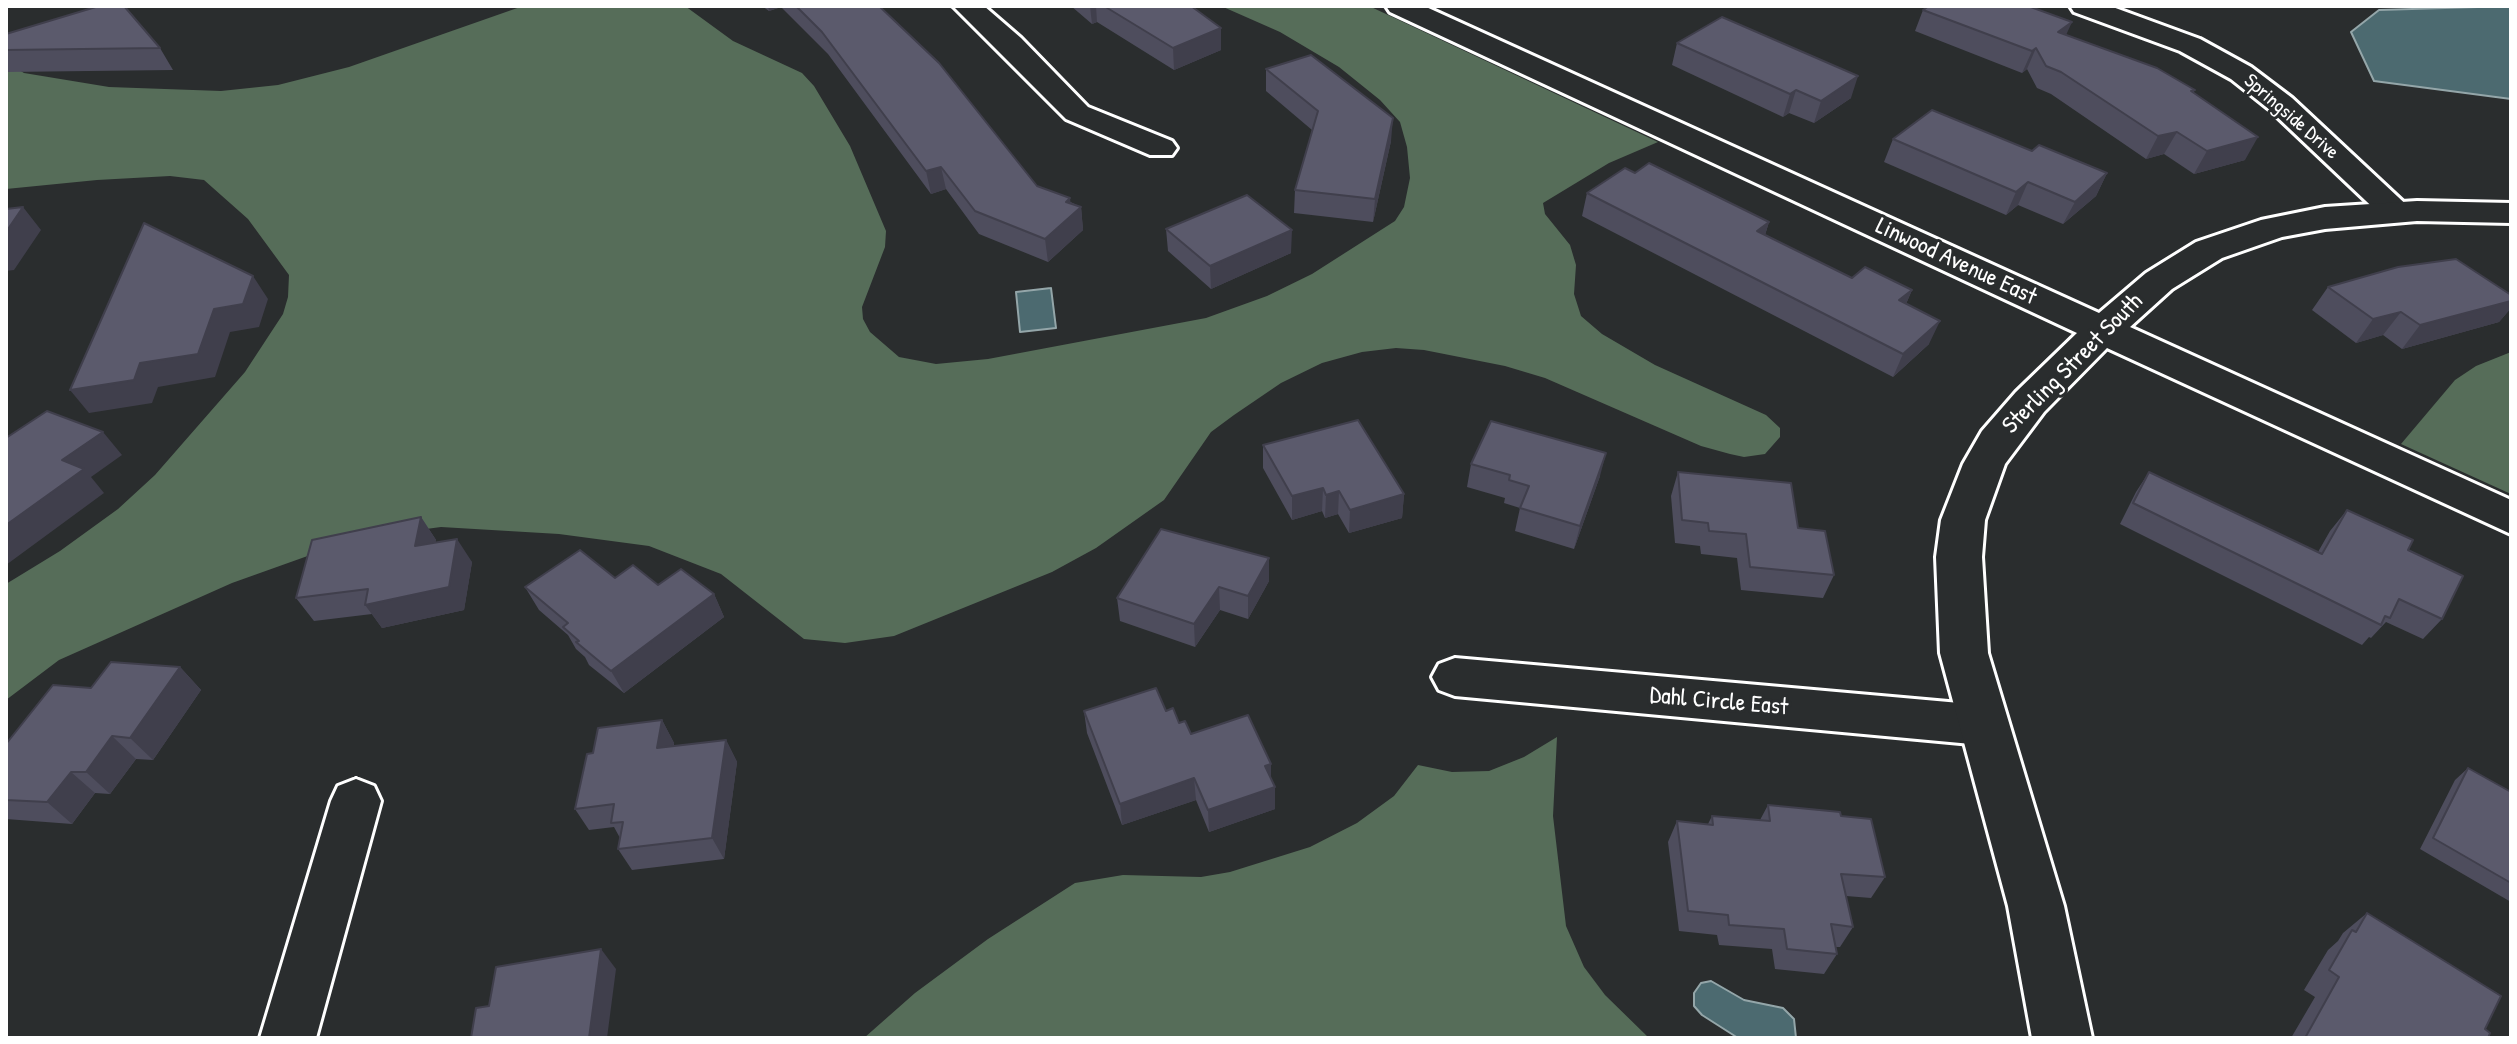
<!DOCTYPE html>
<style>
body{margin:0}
#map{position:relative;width:2517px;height:1044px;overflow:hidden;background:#2a2d2e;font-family:"Patrick Hand",sans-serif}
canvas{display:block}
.frame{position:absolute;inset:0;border:8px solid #fff;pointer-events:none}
</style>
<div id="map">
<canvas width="2517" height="1044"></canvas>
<div class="frame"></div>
</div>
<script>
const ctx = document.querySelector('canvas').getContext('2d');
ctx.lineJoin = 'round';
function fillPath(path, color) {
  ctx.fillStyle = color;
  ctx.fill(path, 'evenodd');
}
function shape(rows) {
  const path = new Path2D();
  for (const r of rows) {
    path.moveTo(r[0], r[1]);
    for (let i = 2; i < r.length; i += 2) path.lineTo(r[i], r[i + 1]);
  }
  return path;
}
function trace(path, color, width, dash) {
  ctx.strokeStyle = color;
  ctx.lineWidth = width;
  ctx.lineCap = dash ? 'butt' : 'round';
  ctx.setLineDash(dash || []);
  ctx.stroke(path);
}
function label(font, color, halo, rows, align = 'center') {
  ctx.font = font + ' "Patrick Hand",sans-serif';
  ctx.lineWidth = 6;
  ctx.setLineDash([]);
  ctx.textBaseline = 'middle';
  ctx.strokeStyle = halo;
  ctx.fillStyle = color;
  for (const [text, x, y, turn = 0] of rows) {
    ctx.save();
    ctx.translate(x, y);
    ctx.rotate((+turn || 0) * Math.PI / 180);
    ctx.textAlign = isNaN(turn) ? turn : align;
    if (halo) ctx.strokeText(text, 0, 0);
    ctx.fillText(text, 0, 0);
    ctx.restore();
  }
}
fillPath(shape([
 [523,6,685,6,733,41,802,73,814,86,850,146,886,231,885,247,862,307,863,319,870,332,899,357,936,364,988,359,1206,318,1267,296,1312,274,1395,221,1404,207,1410,178,1407,147,1400,122,1380,100,1339,67,1280,32,1221,6,1369,6,1658,142,1609,163,1543,203,1545,214,1570,245,1576,265,1574,294,1581,316,1602,334,1655,365,1766,415,1780,428,1780,437,1765,454,1744,457,1730,454,1701,446,1545,378,1505,366,1424,350,1396,348,1362,352,1322,363,1281,383,1234,415,1211,432,1164,500,1096,548,1052,572,894,636,845,643,804,639,721,574,649,546,559,534,441,527,358,538,232,583,59,660,6,700,6,584,60,551,118,509,155,475,245,372,283,314,288,297,289,275,248,219,204,180,170,176,97,180,6,189,6,62,24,73,109,87,221,91,278,85,349,67],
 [2511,352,2511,494,2401,444,2455,380,2476,366],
 [1557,737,1553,816,1566,926,1584,967,1605,995,1649,1038,864,1038,915,993,988,939,1075,883,1123,875,1201,877,1230,872,1310,847,1357,823,1394,796,1418,765,1452,772,1489,771,1524,757]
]), '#566d59');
const water = shape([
 [2511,6,2511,99,2374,81,2351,32,2379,10,2511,6],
 [1051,288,1056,328,1020,332,1016,292,1051,288],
 [1711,981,1744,1000,1783,1008,1794,1019,1796,1038,1738,1038,1702,1015,1694,1006,1694,993,1701,983,1711,981]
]);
fillPath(water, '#4c6a70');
trace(water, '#94a6a9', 2);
const street = shape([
 [953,6,984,6,1021,38,1088,107,1172,141,1177,148,1172,155,1150,155,1066,119,953,6],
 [2070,6,2110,6,2200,39,2251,67,2292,98,2413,211,2408,218,2396,221,2384,218,2270,110,2231,79,2180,51,2074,12,2070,6],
 [1455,658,1982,705,1999,711,2006,725,1999,739,1982,745,1455,696,1439,690,1432,677,1439,664,1455,658],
 [356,779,374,786,381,801,316,1038,260,1038,331,801,338,786,356,779]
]);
const secondary = shape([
 [1386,6,1424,6,2099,313,2146,273,2196,242,2261,220,2325,207,2417,201,2511,203,2511,223,2417,221,2325,229,2282,237,2222,258,2172,289,2130,327,2511,500,2511,534,2107,348,2044,412,2005,464,1985,520,1982,557,1988,653,2064,906,2092,1038,2032,1038,2008,906,1940,653,1936,557,1941,520,1963,464,1982,431,2016,392,2077,333,1390,12,1386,6]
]);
trace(street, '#fff', 6);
trace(secondary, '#fff', 6);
fillPath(street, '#2a2d2e');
fillPath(secondary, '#2a2d2e');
fillPath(shape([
 [762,6,879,6,1037,186,1081,207,1083,230,1048,262,979,234,946,189,931,194,828,54,781,7,769,11],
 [1071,6,1191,6,1221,50,1174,70,1097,22,1092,24],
 [1923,10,2066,35,2195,90,2193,93,2245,160,2194,174,2164,154,2146,159,2051,94,2037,88,2027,69,2022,73,1915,31],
 [6,34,160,48,173,70,6,72],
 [1677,43,1851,98,1814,123,1789,113,1783,117,1672,65],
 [1266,69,1391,141,1373,222,1294,213,1295,190,1312,130,1266,91],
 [1893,139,2032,151,2107,173,2096,196,2063,224,2018,205,2006,215,1884,162],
 [1635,173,1769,222,1765,235,1852,278,1912,290,1906,304,1929,344,1893,377,1582,216,1587,193],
 [1166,229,1291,253,1211,289,1168,251],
 [2328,287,2511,295,2511,308,2499,322,2402,349,2383,335,2356,343,2312,310],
 [1263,445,1404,494,1402,518,1349,533,1338,514,1325,518,1322,511,1292,520,1263,468],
 [1471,464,1600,476,1574,549,1515,531,1520,508,1504,503,1505,498,1467,487],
 [1678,472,1798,528,1834,575,1823,598,1741,590,1737,558,1701,554,1700,546,1675,543,1671,496],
 [2149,472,2318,552,2330,531,2347,510,2408,550,2442,619,2423,639,2386,622,2371,638,2369,637,2362,645,2120,524,2136,492],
 [421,517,436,540,435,543,472,562,464,610,382,628,372,614,314,621,296,598],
 [1269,558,1269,581,1248,619,1220,610,1195,647,1120,621,1117,598],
 [615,578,714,594,724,617,624,693,589,665,585,657,576,649,568,635,539,610,525,587],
 [180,667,201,690,153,760,136,759,110,794,95,793,72,824,6,819,6,744,91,688],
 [1084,711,1179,723,1191,734,1271,764,1271,778,1275,787,1275,809,1209,832,1196,800,1122,825,1087,733],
 [662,720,674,743,674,746,726,740,737,762,724,859,632,870,618,849,620,838,614,827,589,830,575,809,593,753],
 [2468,768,2511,792,2511,902,2420,849,2455,780],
 [1768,805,1841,816,1885,877,1871,898,1846,896,1853,927,1840,947,1836,947,1837,954,1824,974,1775,969,1772,949,1719,945,1717,935,1679,931,1668,842,1677,821,1708,824,1712,816,1760,820],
 [2367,913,2485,1029,2488,1038,2291,1038,2315,997,2304,990,2328,950,2338,941,2343,933]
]), '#4e4d5d');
fillPath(shape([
 [768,6,781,6,781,7,769,11],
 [1090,6,1096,6,1097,22,1092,24],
 [2072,22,2062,44,2058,32],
 [1221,28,1221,50,1174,70,1173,48],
 [2036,48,2027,69,2022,73,2032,51],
 [1858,76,1851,98,1814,123,1821,101],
 [1796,90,1789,113,1783,117,1790,94],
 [1393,118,1391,141,1373,222,1375,199],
 [2177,132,2164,154,2146,159,2158,136],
 [2258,137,2245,160,2194,174,2207,151],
 [941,167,946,189,931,194,926,171],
 [2107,173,2096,196,2063,224,2075,202],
 [2028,182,2018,205,2006,215,2016,192],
 [1070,198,1072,215,1081,207,1083,230,1048,262,1045,239,1066,202],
 [23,207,41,230,14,270,6,271,6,232],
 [1769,222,1762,245,1757,231],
 [1292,230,1291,253,1211,289,1210,266],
 [253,276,268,299,259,327,230,332,215,377,158,387,152,403,89,413,70,390,140,363],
 [1912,290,1902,313,1899,300],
 [2511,301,2511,308,2499,322,2402,349,2420,325],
 [2401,312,2383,335,2356,343,2373,319],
 [1940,321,1929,344,1893,377,1903,354],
 [103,432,122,455,91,477,104,493,6,565,6,525,62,460],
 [1606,453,1600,476,1574,549,1580,526],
 [1323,488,1322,511,1292,520,1292,496],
 [1339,491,1338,514,1325,518,1326,495],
 [1404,494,1402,518,1349,533,1350,510],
 [421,517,436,540,430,569,415,546],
 [457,539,472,562,464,610,382,628,365,605],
 [1269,558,1269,581,1248,619,1248,596],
 [1219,587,1220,610,1195,647,1194,624],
 [714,594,724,617,624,693,611,671],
 [180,667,201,690,153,760,130,738],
 [662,720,674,743,670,770,657,748],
 [112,736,136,759,110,794,86,772],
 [726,740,737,762,724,859,712,838],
 [1271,764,1271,786,1265,766],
 [71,772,95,793,72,824,47,802],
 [1194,778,1196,800,1122,825,1120,804],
 [1275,787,1275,809,1209,832,1208,810],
 [601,949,616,969,607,1038,589,1038]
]), '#403f4c');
const building = shape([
 [99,6,124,6,160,48,6,50,6,34,99,6],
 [796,6,879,6,939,63,1037,186,1070,198,1066,202,1081,207,1045,239,975,211,941,167,926,171,822,32,796,6],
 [1104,6,1191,6,1221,28,1173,48,1104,6],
 [1929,6,2028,6,2072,22,2058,32,2157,68,2195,90,2191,91,2258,137,2207,151,2177,132,2158,136,2061,72,2046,66,2036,48,2032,51,1923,10,1929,6],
 [1722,17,1858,76,1821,101,1796,90,1790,94,1677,43,1722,17],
 [1311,55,1393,118,1375,199,1295,190,1318,111,1266,69,1311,55],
 [1932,110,2032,151,2039,145,2107,173,2075,202,2028,182,2016,192,1893,139,1932,110],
 [1649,163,1769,222,1757,231,1852,278,1865,267,1912,290,1899,300,1940,321,1903,354,1587,193,1625,168,1635,173,1649,163],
 [1247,195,1292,230,1210,266,1166,229,1247,195],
 [23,207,6,232,6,209,23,207],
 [144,223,253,276,243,304,214,309,198,354,140,363,134,380,70,390,144,223],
 [2456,259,2511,295,2511,301,2420,325,2401,312,2373,319,2328,287,2398,267,2456,259],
 [47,411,103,432,62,460,84,469,6,525,6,438,47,411],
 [1358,420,1404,494,1350,510,1339,491,1326,495,1323,488,1292,496,1263,445,1358,420],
 [1491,421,1606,453,1580,526,1520,508,1529,486,1509,480,1510,475,1471,464,1491,421],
 [1678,472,1791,483,1798,528,1825,531,1834,575,1750,567,1746,534,1709,531,1708,523,1682,520,1678,472],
 [2149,472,2322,554,2347,510,2413,540,2408,550,2463,576,2442,619,2399,599,2390,618,2385,616,2381,625,2133,503,2149,472],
 [421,517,415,546,457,539,449,587,365,605,368,589,296,598,312,540,421,517],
 [1161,529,1269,558,1248,596,1219,587,1194,624,1117,598,1161,529],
 [580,550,615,578,633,565,658,585,681,569,714,594,611,671,576,642,579,641,563,627,568,623,525,587,580,550],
 [111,662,180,667,130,738,112,736,86,772,71,772,47,802,6,800,6,744,53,685,91,688,111,662],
 [1156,688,1166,711,1173,708,1179,723,1185,721,1191,734,1248,715,1271,764,1265,766,1275,787,1208,810,1194,778,1120,804,1084,711,1156,688],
 [662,720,657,748,726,740,712,838,618,849,623,822,611,823,614,804,575,809,587,754,593,753,598,728,662,720],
 [2468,768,2511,792,2511,883,2433,838,2468,768],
 [1768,805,1840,812,1841,816,1871,819,1885,877,1841,874,1853,927,1831,924,1837,954,1787,949,1784,929,1729,925,1728,915,1688,911,1677,821,1713,825,1712,816,1770,821,1768,805],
 [2367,913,2501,996,2485,1029,2490,1033,2488,1038,2305,1038,2339,977,2329,970,2352,930,2356,932,2367,913],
 [601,949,589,1038,471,1038,476,1008,489,1006,496,967,601,949]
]);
fillPath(building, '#5b5a6c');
trace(building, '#403f4c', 2);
label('20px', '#fff', '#2a2d2e', [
 ["Springside Drive",2291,117,41]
]);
label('24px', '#fff', '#2a2d2e', [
 ["Linwood Avenue East",1956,262,25],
 ["Sterling Street South",2073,364,-45],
 ["Dahl Circle East",1719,702,5]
]);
</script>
